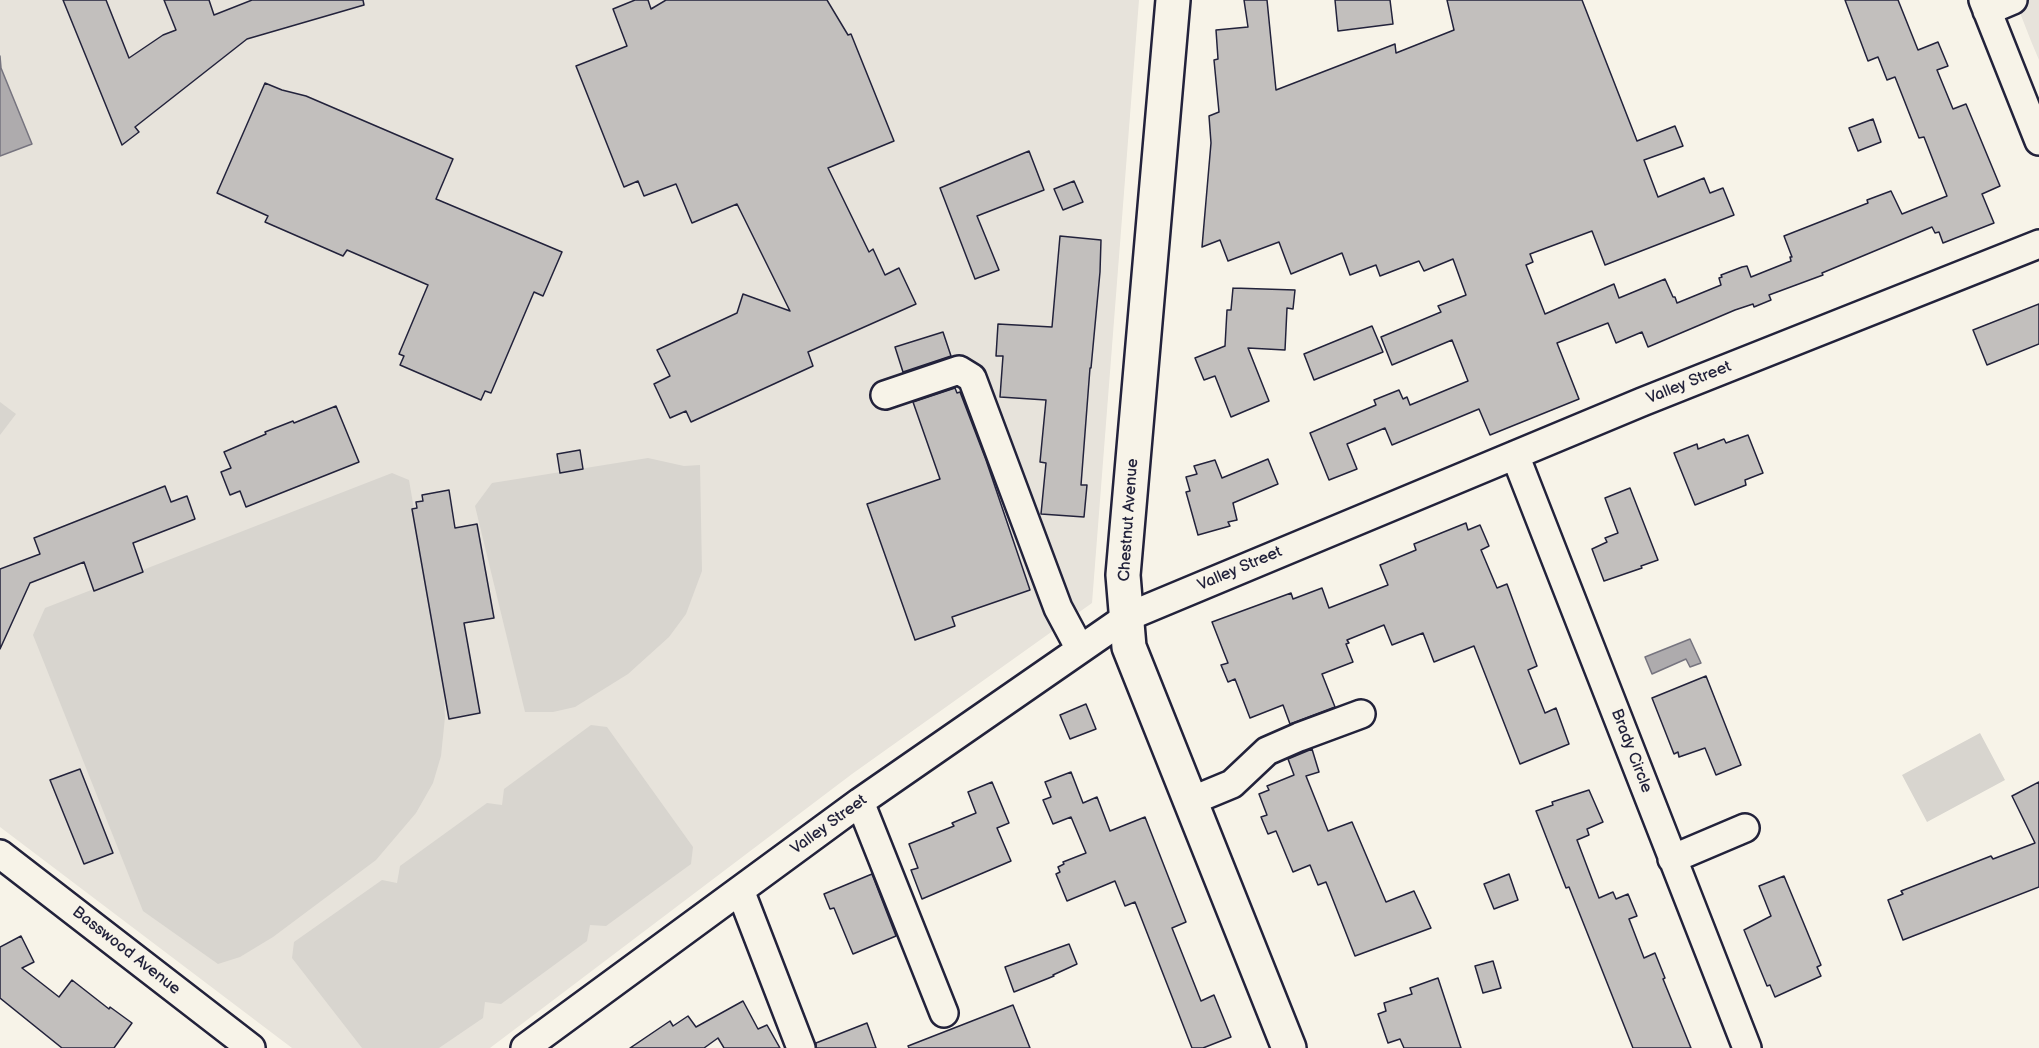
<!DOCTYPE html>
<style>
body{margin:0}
canvas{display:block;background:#f7f3e8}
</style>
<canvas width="2039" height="1048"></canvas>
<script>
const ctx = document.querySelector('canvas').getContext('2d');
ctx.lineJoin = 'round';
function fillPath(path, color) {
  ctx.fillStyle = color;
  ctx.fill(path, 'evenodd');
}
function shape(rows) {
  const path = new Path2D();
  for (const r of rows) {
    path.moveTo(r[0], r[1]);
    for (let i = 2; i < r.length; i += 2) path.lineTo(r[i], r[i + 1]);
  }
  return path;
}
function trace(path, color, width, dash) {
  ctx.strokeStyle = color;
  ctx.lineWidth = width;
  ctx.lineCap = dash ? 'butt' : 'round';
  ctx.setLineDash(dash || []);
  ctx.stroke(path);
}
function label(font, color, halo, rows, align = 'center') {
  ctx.font = font + ' "Balsamiq Sans",sans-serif';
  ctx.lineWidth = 4.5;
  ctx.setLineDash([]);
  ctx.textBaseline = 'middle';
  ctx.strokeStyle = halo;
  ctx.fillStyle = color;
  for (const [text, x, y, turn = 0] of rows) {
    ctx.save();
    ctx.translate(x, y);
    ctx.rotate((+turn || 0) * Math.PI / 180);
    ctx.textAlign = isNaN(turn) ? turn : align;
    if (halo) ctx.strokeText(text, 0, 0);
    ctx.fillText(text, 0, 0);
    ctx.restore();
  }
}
fillPath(shape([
 [0,0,1139,0,1092,603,852,774,490,1048,292,1048,0,827],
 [2015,0,2039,0,2039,60,2031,41]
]), '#e7e3db');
fillPath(shape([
 [0,402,16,414,0,435],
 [648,458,684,466,700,465,702,571,686,614,669,637,628,674,575,707,553,712,525,712,475,506,492,483],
 [392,473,409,480,443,679,445,717,441,756,433,783,416,813,376,860,273,937,240,957,218,964,143,911,33,635,45,608],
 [591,725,607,727,693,847,691,864,606,926,590,925,587,941,501,1004,485,1002,483,1018,439,1048,362,1048,292,958,294,942,382,880,397,883,400,866,487,803,502,805,504,789],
 [1980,733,2005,780,1927,822,1902,775]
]), '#d8d5cf');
const water = shape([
 [0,56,1,68,32,144,0,156,0,56],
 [1690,639,1701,663,1690,667,1686,659,1652,674,1645,657,1690,639]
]);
fillPath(water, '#aeabad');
trace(water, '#76747f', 1.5);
const building = shape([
 [63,0,106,0,129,58,163,35,176,30,164,0,209,0,214,15,252,0,363,0,364,5,247,39,135,127,139,132,122,145,63,0],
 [635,0,648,0,651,9,666,0,827,0,848,35,851,34,894,141,828,168,869,252,873,249,885,275,899,268,916,304,808,352,813,366,691,422,686,411,670,418,654,384,670,376,657,350,737,313,743,294,790,311,737,204,692,223,676,184,644,196,638,181,624,187,576,66,627,46,613,9,635,0],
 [1244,0,1267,0,1276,90,1395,44,1396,53,1454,30,1447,0,1582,0,1637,141,1675,126,1683,146,1644,160,1658,197,1704,178,1710,193,1723,188,1734,215,1605,265,1592,231,1530,254,1533,262,1526,265,1545,314,1614,284,1619,298,1665,279,1673,297,1675,297,1677,303,1721,285,1719,278,1722,277,1721,275,1742,267,1747,266,1751,277,1791,261,1790,257,1792,257,1784,236,1868,203,1867,200,1891,191,1902,214,1947,196,1924,137,1919,138,1895,77,1887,80,1878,57,1868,61,1845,0,1898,0,1918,50,1938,42,1948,66,1937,70,1953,109,1966,104,2000,186,1982,194,1994,223,1943,243,1939,232,1935,233,1932,227,1822,273,1823,275,1769,295,1771,300,1754,307,1753,304,1735,310,1648,347,1642,332,1616,343,1608,323,1557,343,1579,399,1490,435,1479,409,1392,445,1385,428,1347,444,1357,469,1329,480,1310,433,1376,405,1374,400,1399,390,1403,399,1407,397,1410,405,1468,381,1452,340,1392,365,1381,337,1441,312,1438,306,1466,295,1453,259,1424,271,1419,261,1380,276,1376,265,1350,275,1342,253,1291,274,1279,242,1228,261,1220,240,1202,247,1211,143,1209,116,1219,112,1214,60,1218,59,1216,30,1248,27,1244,0],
 [1335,0,1390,0,1393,24,1338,31,1335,0],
 [265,83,282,90,306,96,453,159,436,199,562,252,543,296,534,292,491,393,485,391,481,400,400,365,404,356,399,354,428,285,347,250,343,256,265,222,268,216,217,193,265,83],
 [1873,119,1881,142,1858,151,1849,128,1873,119],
 [1029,151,1044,190,977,216,999,270,975,279,940,188,1029,151],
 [1074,181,1083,202,1063,210,1054,189,1074,181],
 [1060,236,1101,240,1100,272,1091,368,1090,368,1081,485,1087,485,1084,517,1041,514,1046,463,1040,462,1046,400,1000,397,1003,356,996,356,998,324,1052,327,1060,236],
 [1233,288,1295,290,1293,309,1287,308,1285,350,1248,348,1269,401,1231,417,1215,376,1204,380,1195,358,1225,346,1227,310,1231,310,1233,288],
 [2039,304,2039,344,1987,365,1973,330,2039,304],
 [1372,326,1383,352,1314,380,1304,354,1372,326],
 [943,332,951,356,903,372,895,347,943,332],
 [955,388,957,393,960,392,986,460,1030,590,952,617,955,626,915,640,867,504,940,479,913,402,955,388],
 [336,406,359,462,246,507,240,491,230,495,221,472,231,468,224,452,266,434,265,432,293,421,294,423,336,406],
 [1748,435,1763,473,1745,480,1746,485,1695,505,1674,453,1697,444,1698,449,1724,439,1726,443,1748,435],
 [580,450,583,469,560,473,557,454,580,450],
 [1268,459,1278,484,1233,503,1237,520,1228,522,1230,526,1198,535,1186,492,1190,491,1186,477,1197,474,1194,466,1215,460,1222,478,1268,459],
 [165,486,171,502,187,496,195,519,133,543,143,572,94,591,84,562,30,583,0,649,0,569,40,554,34,538,165,486],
 [1630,488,1658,560,1641,566,1642,568,1604,581,1592,549,1607,542,1605,538,1618,533,1605,498,1630,488],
 [449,490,455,528,477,524,494,618,464,623,480,713,449,719,412,509,417,508,416,502,423,501,422,495,449,490],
 [1466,523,1468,530,1480,525,1489,546,1481,550,1497,588,1507,584,1537,666,1528,670,1545,713,1556,708,1569,744,1520,764,1474,646,1434,662,1423,633,1392,645,1384,625,1347,640,1349,643,1346,644,1353,662,1322,674,1335,707,1290,724,1283,705,1250,718,1235,679,1228,682,1221,665,1228,663,1212,622,1291,593,1293,599,1322,588,1329,608,1388,585,1380,565,1416,550,1414,544,1466,523],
 [1706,676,1741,765,1716,775,1705,748,1679,757,1678,752,1674,754,1652,698,1706,676],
 [1086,704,1096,729,1070,739,1060,715,1086,704],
 [1312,749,1319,772,1306,776,1328,831,1352,822,1386,902,1414,891,1431,928,1355,956,1326,882,1318,885,1310,865,1293,872,1276,831,1268,834,1261,817,1267,815,1259,794,1269,790,1267,786,1294,775,1288,759,1312,749],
 [80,769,113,853,84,864,50,780,80,769],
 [1071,772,1083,803,1097,797,1110,831,1145,817,1186,922,1172,928,1201,1001,1214,995,1231,1037,1203,1048,1192,1048,1135,902,1125,906,1115,881,1067,901,1056,874,1060,872,1058,867,1064,864,1063,862,1086,853,1071,817,1053,824,1043,800,1051,797,1045,782,1071,772],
 [992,782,1009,823,997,828,1011,861,922,899,911,870,918,868,909,844,954,826,952,823,976,813,968,792,992,782],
 [2039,782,2039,887,1903,940,1888,900,1903,894,1901,891,1991,856,1993,859,2035,843,2012,796,2039,782],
 [1589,790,1603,822,1587,829,1589,835,1577,840,1599,898,1613,892,1616,899,1628,894,1637,916,1629,919,1644,958,1655,953,1665,978,1663,979,1691,1048,1633,1048,1569,887,1566,888,1536,811,1553,805,1552,802,1589,790],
 [872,874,896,936,853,954,834,908,830,909,824,894,872,874],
 [1509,874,1518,900,1494,909,1484,884,1509,874],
 [1784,876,1821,965,1817,967,1821,976,1775,997,1770,985,1767,986,1744,930,1771,916,1759,886,1784,876],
 [21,936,34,962,22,968,59,997,72,980,109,1009,110,1007,132,1023,114,1048,62,1048,0,998,0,947,21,936],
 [1069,944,1077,964,1053,975,1054,976,1014,992,1005,967,1069,944],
 [1493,961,1501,988,1483,993,1475,966,1493,961],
 [1438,978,1461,1048,1404,1048,1400,1039,1388,1043,1378,1014,1386,1011,1384,1003,1412,994,1410,988,1438,978],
 [743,1001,758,1029,767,1025,780,1048,724,1048,718,1038,704,1048,630,1048,670,1021,673,1026,688,1016,696,1027,743,1001],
 [1013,1005,1030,1048,909,1048,908,1046,1013,1005],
 [867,1023,876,1048,816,1048,816,1043,867,1023]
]);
fillPath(building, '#c2bfbd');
trace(building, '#22223b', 1.5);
const minor = shape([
 [1983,0,2039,141],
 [1987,11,2013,0],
 [885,395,959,370,972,378,1058,608,1080,649],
 [1515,455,1747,1048],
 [1191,801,1232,784,1267,751,1299,737,1361,714],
 [860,802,944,1013],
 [0,854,251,1048],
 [1672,859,1745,828],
 [740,890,801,1048],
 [525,1048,860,802,1127,617,1642,402,2039,244]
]);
const major = shape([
 [1173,0,1123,575,1129,647,1289,1048]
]);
trace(minor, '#22223b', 32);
trace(major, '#22223b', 38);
trace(minor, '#f7f3e8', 27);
trace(major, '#f7f3e8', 33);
label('16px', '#22223b', '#f7f3e8', [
 ["Valley Street",1689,383,-22],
 ["Chestnut Avenue",1129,520,-86],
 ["Valley Street",1240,569,-23],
 ["Brady Circle",1631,751,69],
 ["Valley Street",829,825,-36],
 ["Basswood Avenue",126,951,38]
]);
</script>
